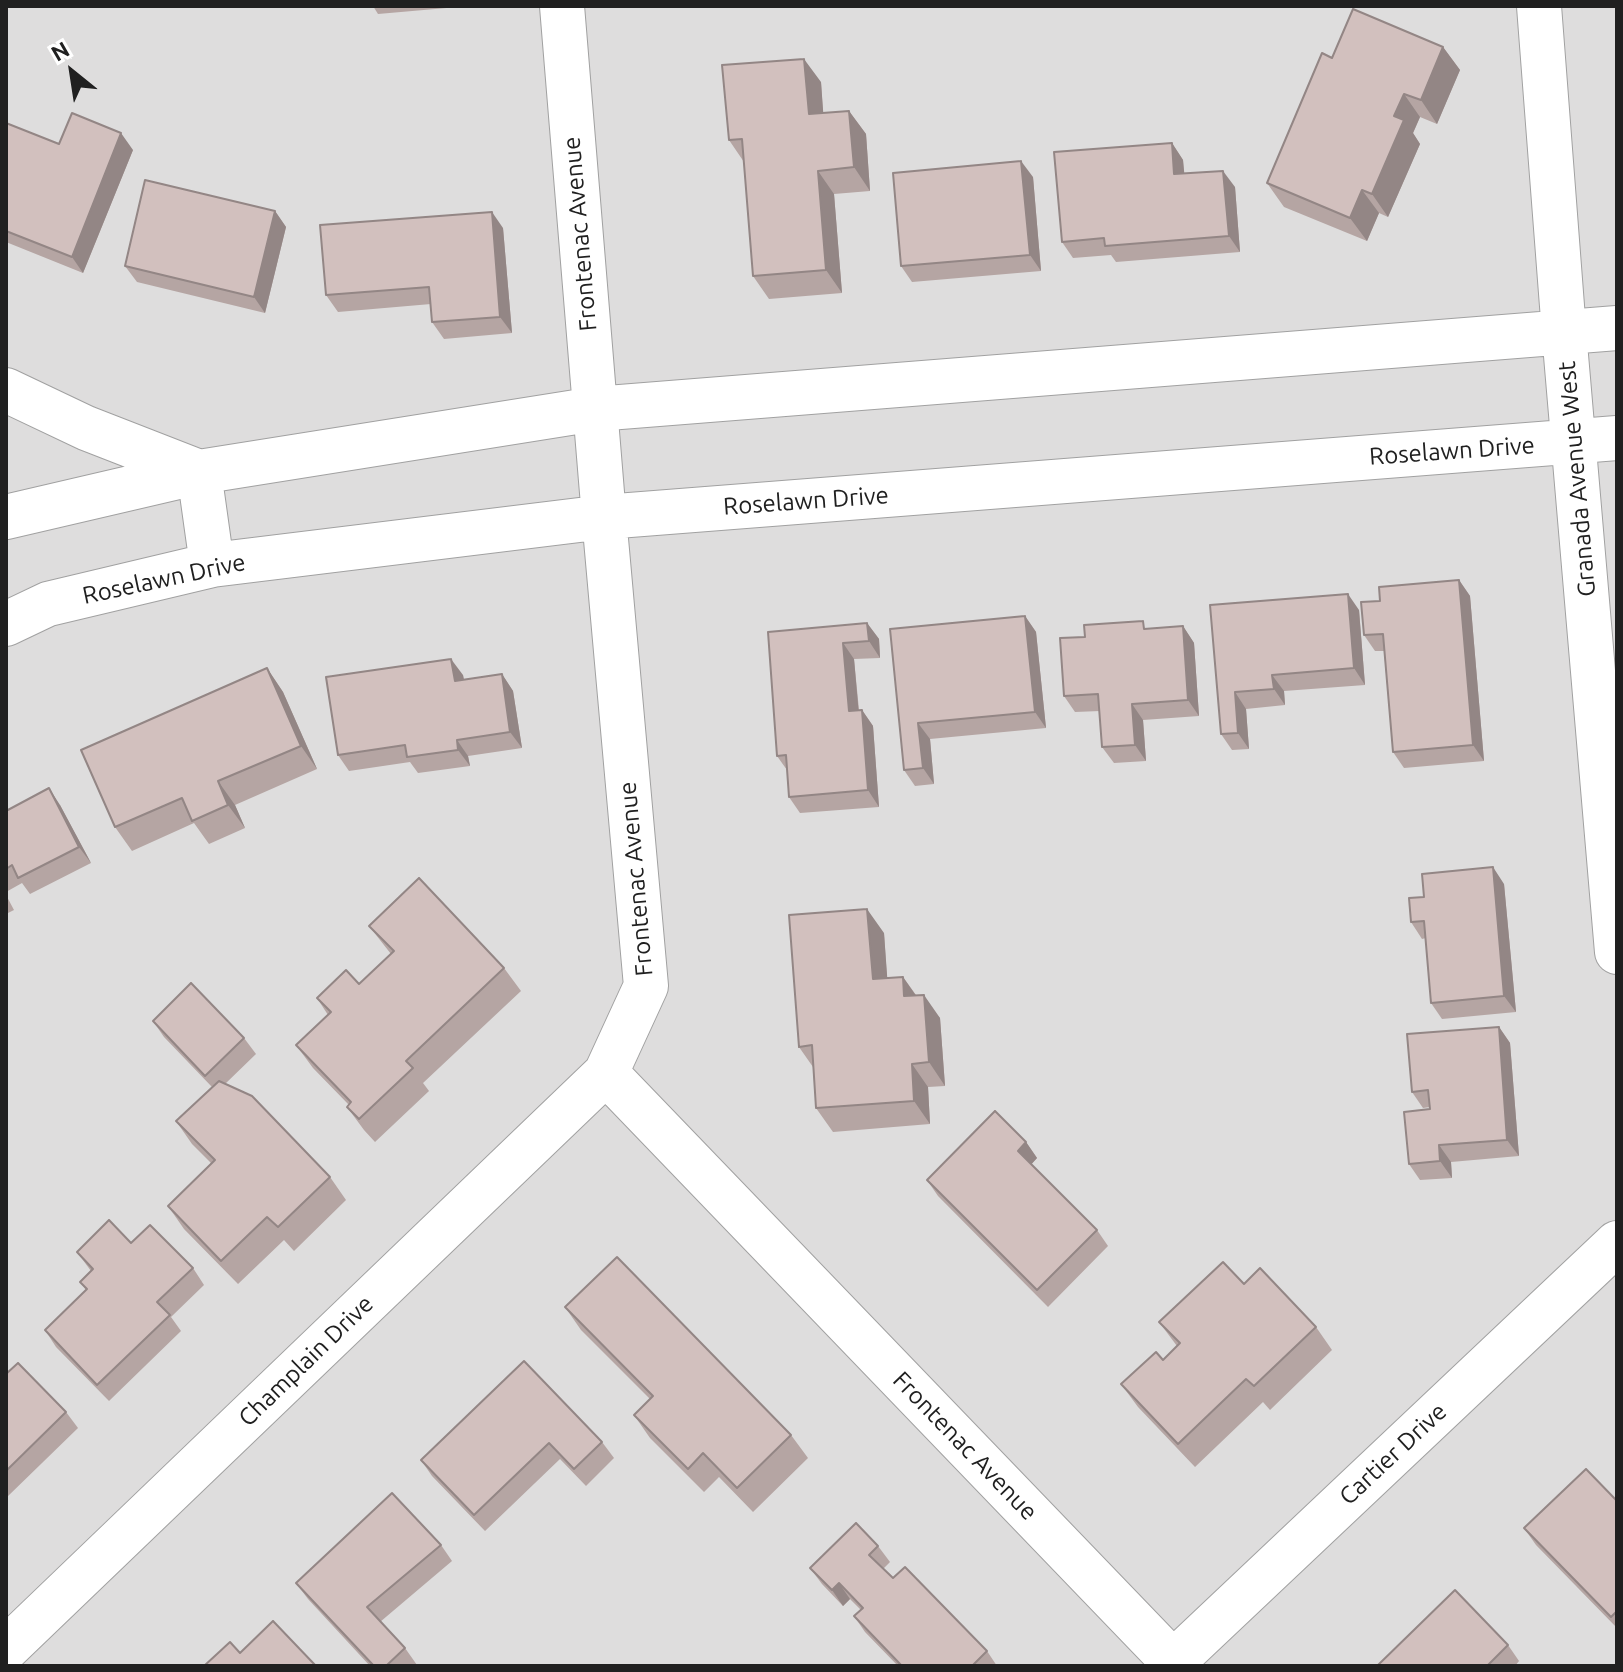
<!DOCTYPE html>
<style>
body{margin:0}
#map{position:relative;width:1623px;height:1672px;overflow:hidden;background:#f1e9e5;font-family:Ubuntu,sans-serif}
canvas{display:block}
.frame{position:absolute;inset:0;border:8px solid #202020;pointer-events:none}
.north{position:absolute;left:32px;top:32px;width:80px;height:80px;-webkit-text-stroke:6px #fff;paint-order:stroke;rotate:330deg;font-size:22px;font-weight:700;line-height:32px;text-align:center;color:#202020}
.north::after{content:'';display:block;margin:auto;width:28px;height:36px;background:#202020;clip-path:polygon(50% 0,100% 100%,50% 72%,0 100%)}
</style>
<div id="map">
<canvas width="1623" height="1672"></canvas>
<div class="frame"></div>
<div class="north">N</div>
</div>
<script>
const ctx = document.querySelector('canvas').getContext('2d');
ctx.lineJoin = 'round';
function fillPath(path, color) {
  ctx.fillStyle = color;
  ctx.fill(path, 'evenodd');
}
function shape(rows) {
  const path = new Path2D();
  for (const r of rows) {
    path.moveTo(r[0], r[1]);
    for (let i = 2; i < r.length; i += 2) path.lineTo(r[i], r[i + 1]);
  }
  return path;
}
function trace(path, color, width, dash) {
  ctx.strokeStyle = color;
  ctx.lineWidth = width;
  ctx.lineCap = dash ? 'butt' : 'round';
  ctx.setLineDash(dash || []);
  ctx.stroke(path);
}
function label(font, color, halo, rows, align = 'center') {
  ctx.font = font + ' Ubuntu,sans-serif';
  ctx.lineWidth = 6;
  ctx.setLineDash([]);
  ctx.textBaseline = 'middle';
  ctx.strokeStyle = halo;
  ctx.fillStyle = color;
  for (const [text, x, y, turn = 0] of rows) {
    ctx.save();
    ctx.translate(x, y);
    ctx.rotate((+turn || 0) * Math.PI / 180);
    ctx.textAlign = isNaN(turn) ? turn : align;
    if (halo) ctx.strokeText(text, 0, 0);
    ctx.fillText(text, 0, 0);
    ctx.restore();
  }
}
fillPath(shape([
 [6,6,1617,6,1617,1666,6,1666]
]), '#dedddd');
const street = shape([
 [562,6,604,517,646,986,606,1073,1173,1662],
 [1539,6,1564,332,1617,952],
 [6,390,86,428,199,472,212,565],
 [6,517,199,472,595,409,1617,328],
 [6,624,48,604,212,565,604,517,1617,438],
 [6,1649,606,1073],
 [1169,1666,1617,1243]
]);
trace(street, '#a1a1a1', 46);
trace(street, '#fff', 44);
fillPath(shape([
 [373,6,458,6,458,7,378,14],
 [1443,47,1460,70,1437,124,1420,117,1413,133,1420,144,1388,217,1379,213,1367,241,1284,207,1267,183,1332,58],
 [821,82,823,113,849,111,866,134,870,191,834,194,842,293,769,299,753,276,744,162,729,140],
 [6,123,59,144,133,150,83,273,6,242],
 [1172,143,1183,160,1184,174,1235,187,1240,252,1116,262,1111,255,1073,258,1062,242],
 [1033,177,1041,271,912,282,901,266],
 [275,211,286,227,265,313,137,282,125,266],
 [503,228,512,333,444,339,432,322,431,304,338,312,326,295],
 [1459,580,1470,596,1484,761,1404,768,1393,752,1384,651,1375,651,1364,635,1380,601],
 [1210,605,1359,610,1365,685,1284,691,1285,705,1246,709,1249,749,1232,750,1221,734],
 [1025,616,1036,632,1046,728,930,739,934,784,915,786,904,770,890,629],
 [867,623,879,639,880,658,854,659,859,710,862,710,873,726,879,807,800,813,789,797,787,770,777,756,768,632],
 [1183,626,1194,643,1199,716,1143,720,1146,761,1114,763,1102,747,1100,711,1075,712,1064,696,1085,637,1149,629],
 [267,668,283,692,317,769,235,805,245,828,209,844,194,823,132,851,115,827],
 [502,674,513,691,522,748,468,756,470,766,418,773,410,762,349,771,338,755,463,675,464,680],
 [60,805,91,863,30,894,22,883,6,892,6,811],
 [1504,884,1516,1012,1442,1019,1431,1003,1426,938,1422,939,1411,922,1424,897],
 [6,895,14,910,6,914],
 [369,926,504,968,521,991,423,1083,429,1091,375,1142,364,1130,347,1107,349,1105,313,1068,296,1045,328,1015,317,998,359,984,391,954],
 [884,933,887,978,903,977,916,995,940,1018,945,1086,928,1087,930,1124,833,1132,816,1108,813,1067,799,1047],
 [153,1021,244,1038,256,1054,225,1084,330,1177,346,1200,294,1251,284,1240,238,1284,184,1229,168,1206,211,1163,192,1144,176,1121,212,1087,164,1037],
 [1499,1027,1510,1043,1519,1156,1451,1162,1452,1178,1420,1180,1409,1164,1430,1109,1430,1107,1423,1108,1412,1092],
 [1026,1142,1037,1158,1031,1164,1097,1230,1108,1246,1048,1307,938,1196,927,1180],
 [131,1243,193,1268,204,1285,171,1317,181,1331,109,1401,56,1347,45,1330,86,1290,80,1282,91,1271,77,1252],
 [1244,1284,1316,1327,1332,1350,1270,1410,1263,1402,1195,1467,1138,1407,1121,1384,1163,1360,1177,1346,1159,1322],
 [565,1307,791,1435,808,1458,753,1512,719,1477,704,1492,650,1438,634,1415,650,1399,581,1330],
 [524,1361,602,1442,614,1458,586,1486,560,1459,485,1531,432,1476,421,1460],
 [6,1374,66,1412,78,1428,6,1498],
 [1617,1501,1617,1628,1536,1545,1524,1528],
 [441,1545,452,1561,380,1622,405,1648,417,1665,415,1666,370,1666,308,1599,296,1583],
 [878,1546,890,1562,883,1569,893,1578,987,1651,997,1666,898,1666,865,1632,854,1616,861,1610,850,1599,843,1606,822,1584,810,1568],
 [1508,1645,1519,1661,1515,1666,1377,1666]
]), '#b5a5a3');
fillPath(shape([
 [1443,47,1460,70,1437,124,1421,100],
 [804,59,821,82,825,137,809,114],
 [1404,94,1420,117,1413,133,1420,144,1388,217,1372,194,1394,116],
 [849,111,866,134,870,191,854,167],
 [121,133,133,150,83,273,72,257],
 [1172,143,1183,160,1186,191,1174,174],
 [1021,161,1033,177,1041,271,1030,255],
 [818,171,834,194,842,293,826,270],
 [1223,171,1235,187,1240,252,1229,236],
 [1362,190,1379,213,1367,241,1350,218],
 [275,211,286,227,265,313,254,297],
 [492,212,503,228,512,333,500,317],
 [1459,580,1470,596,1484,761,1473,745],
 [1348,594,1359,610,1365,685,1354,668],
 [1025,616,1036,632,1046,728,1035,712],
 [867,623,879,639,880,658,869,641],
 [1183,626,1194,643,1199,716,1188,700],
 [843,643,854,659,860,727,849,711],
 [451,659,463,675,467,697,455,681],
 [267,668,283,692,317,769,301,746],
 [502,674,513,691,522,748,510,732],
 [1272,675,1284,691,1285,705,1274,689],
 [1235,692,1246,709,1249,749,1238,733],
 [1132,704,1143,720,1146,761,1135,745],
 [862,710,873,726,879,807,868,790],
 [918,723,930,739,934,784,923,768],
 [457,740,468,756,470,766,458,750],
 [218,781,235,805,245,828,228,805],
 [49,788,60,805,91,863,79,847],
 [1493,867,1504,884,1516,1012,1504,996],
 [867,909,884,933,889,1002,873,979],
 [903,977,919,1000,904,996],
 [924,995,940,1018,945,1086,929,1062],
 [1499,1027,1510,1043,1519,1156,1507,1140],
 [912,1064,928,1087,930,1124,914,1101],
 [1026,1142,1037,1158,1029,1167,1018,1151],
 [1439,1145,1451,1162,1452,1178,1440,1161],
 [839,1583,850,1599,843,1606,832,1590]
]), '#938685');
const building = shape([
 [1353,9,1443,47,1421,100,1404,94,1394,116,1404,120,1372,194,1362,190,1350,218,1267,183,1322,53,1332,58,1353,9],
 [804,59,809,114,849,111,854,167,818,171,826,270,753,276,742,139,729,140,722,65,804,59],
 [72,113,121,133,72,257,6,231,6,123,59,144,72,113],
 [1172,143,1174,174,1223,171,1229,236,1105,246,1104,238,1062,242,1054,152,1172,143],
 [1021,161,1030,255,901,266,893,173,1021,161],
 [145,180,275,211,254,297,125,266,145,180],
 [492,212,500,317,432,322,429,287,326,295,320,225,492,212],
 [1459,580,1473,745,1393,752,1383,634,1364,635,1361,602,1380,601,1379,587,1459,580],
 [1348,594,1354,668,1272,675,1274,689,1235,692,1238,733,1221,734,1210,605,1348,594],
 [1025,616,1035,712,918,723,923,768,904,770,890,629,1025,616],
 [1143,621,1144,629,1183,626,1188,700,1132,704,1135,745,1102,747,1098,694,1064,696,1060,638,1085,637,1084,625,1143,621],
 [867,623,869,641,843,643,849,711,862,710,868,790,789,797,786,755,777,756,768,632,867,623],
 [451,659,455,681,502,674,510,732,457,740,458,750,407,757,405,745,338,755,326,677,451,659],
 [267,668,301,746,218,781,228,805,192,821,182,798,115,827,81,750,267,668],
 [49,788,79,847,18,878,12,865,6,869,6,811,49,788],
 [1493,867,1504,996,1431,1003,1424,921,1411,922,1409,898,1424,897,1422,874,1493,867],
 [419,878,504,968,406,1061,413,1068,359,1119,347,1107,351,1102,296,1045,331,1012,317,998,346,970,359,984,394,951,369,926,419,878],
 [867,909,873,979,903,977,904,996,924,995,929,1062,912,1064,914,1101,816,1108,812,1045,799,1047,789,915,867,909],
 [191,983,244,1038,205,1076,153,1021,191,983],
 [1499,1027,1507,1140,1439,1145,1440,1161,1409,1164,1404,1112,1430,1109,1428,1090,1412,1092,1407,1034,1499,1027],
 [219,1081,252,1096,330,1177,278,1227,267,1217,221,1261,168,1206,215,1160,176,1121,219,1081],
 [995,1111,1026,1142,1018,1151,1097,1230,1037,1290,927,1180,995,1111],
 [109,1220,131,1243,150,1225,193,1268,157,1302,170,1315,97,1385,45,1330,87,1289,80,1282,93,1269,77,1252,109,1220],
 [617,1257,791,1435,737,1488,703,1453,688,1469,634,1415,653,1396,565,1307,617,1257],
 [1223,1262,1244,1284,1260,1268,1316,1327,1254,1386,1246,1379,1178,1444,1121,1384,1156,1352,1163,1360,1180,1343,1159,1322,1223,1262],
 [524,1361,602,1442,574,1469,549,1443,474,1515,421,1460,524,1361],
 [18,1363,66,1412,6,1471,6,1374,18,1363],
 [1586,1469,1617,1501,1617,1611,1611,1617,1524,1528,1586,1469],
 [392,1493,441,1545,367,1607,405,1648,386,1666,374,1666,296,1583,392,1493],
 [856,1523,878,1546,869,1555,893,1578,905,1567,987,1651,972,1666,902,1666,854,1616,863,1608,839,1583,832,1590,810,1568,856,1523],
 [1455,1590,1508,1645,1487,1666,1377,1666,1455,1590],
 [273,1621,316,1666,204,1666,230,1642,240,1653,273,1621]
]);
fillPath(building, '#d2c0be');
trace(building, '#938685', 2);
label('24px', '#202020', '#fff', [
 ["Frontenac Avenue",580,234,-95],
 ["Roselawn Drive",1452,451,-4],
 ["Granada Avenue West",1577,479,-95],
 ["Roselawn Drive",806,501,-4],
 ["Roselawn Drive",164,579,-12],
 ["Frontenac Avenue",636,879,-95],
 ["Champlain Drive",306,1361,-44],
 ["Frontenac Avenue",965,1446,46],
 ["Cartier Drive",1393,1454,-43]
]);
</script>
